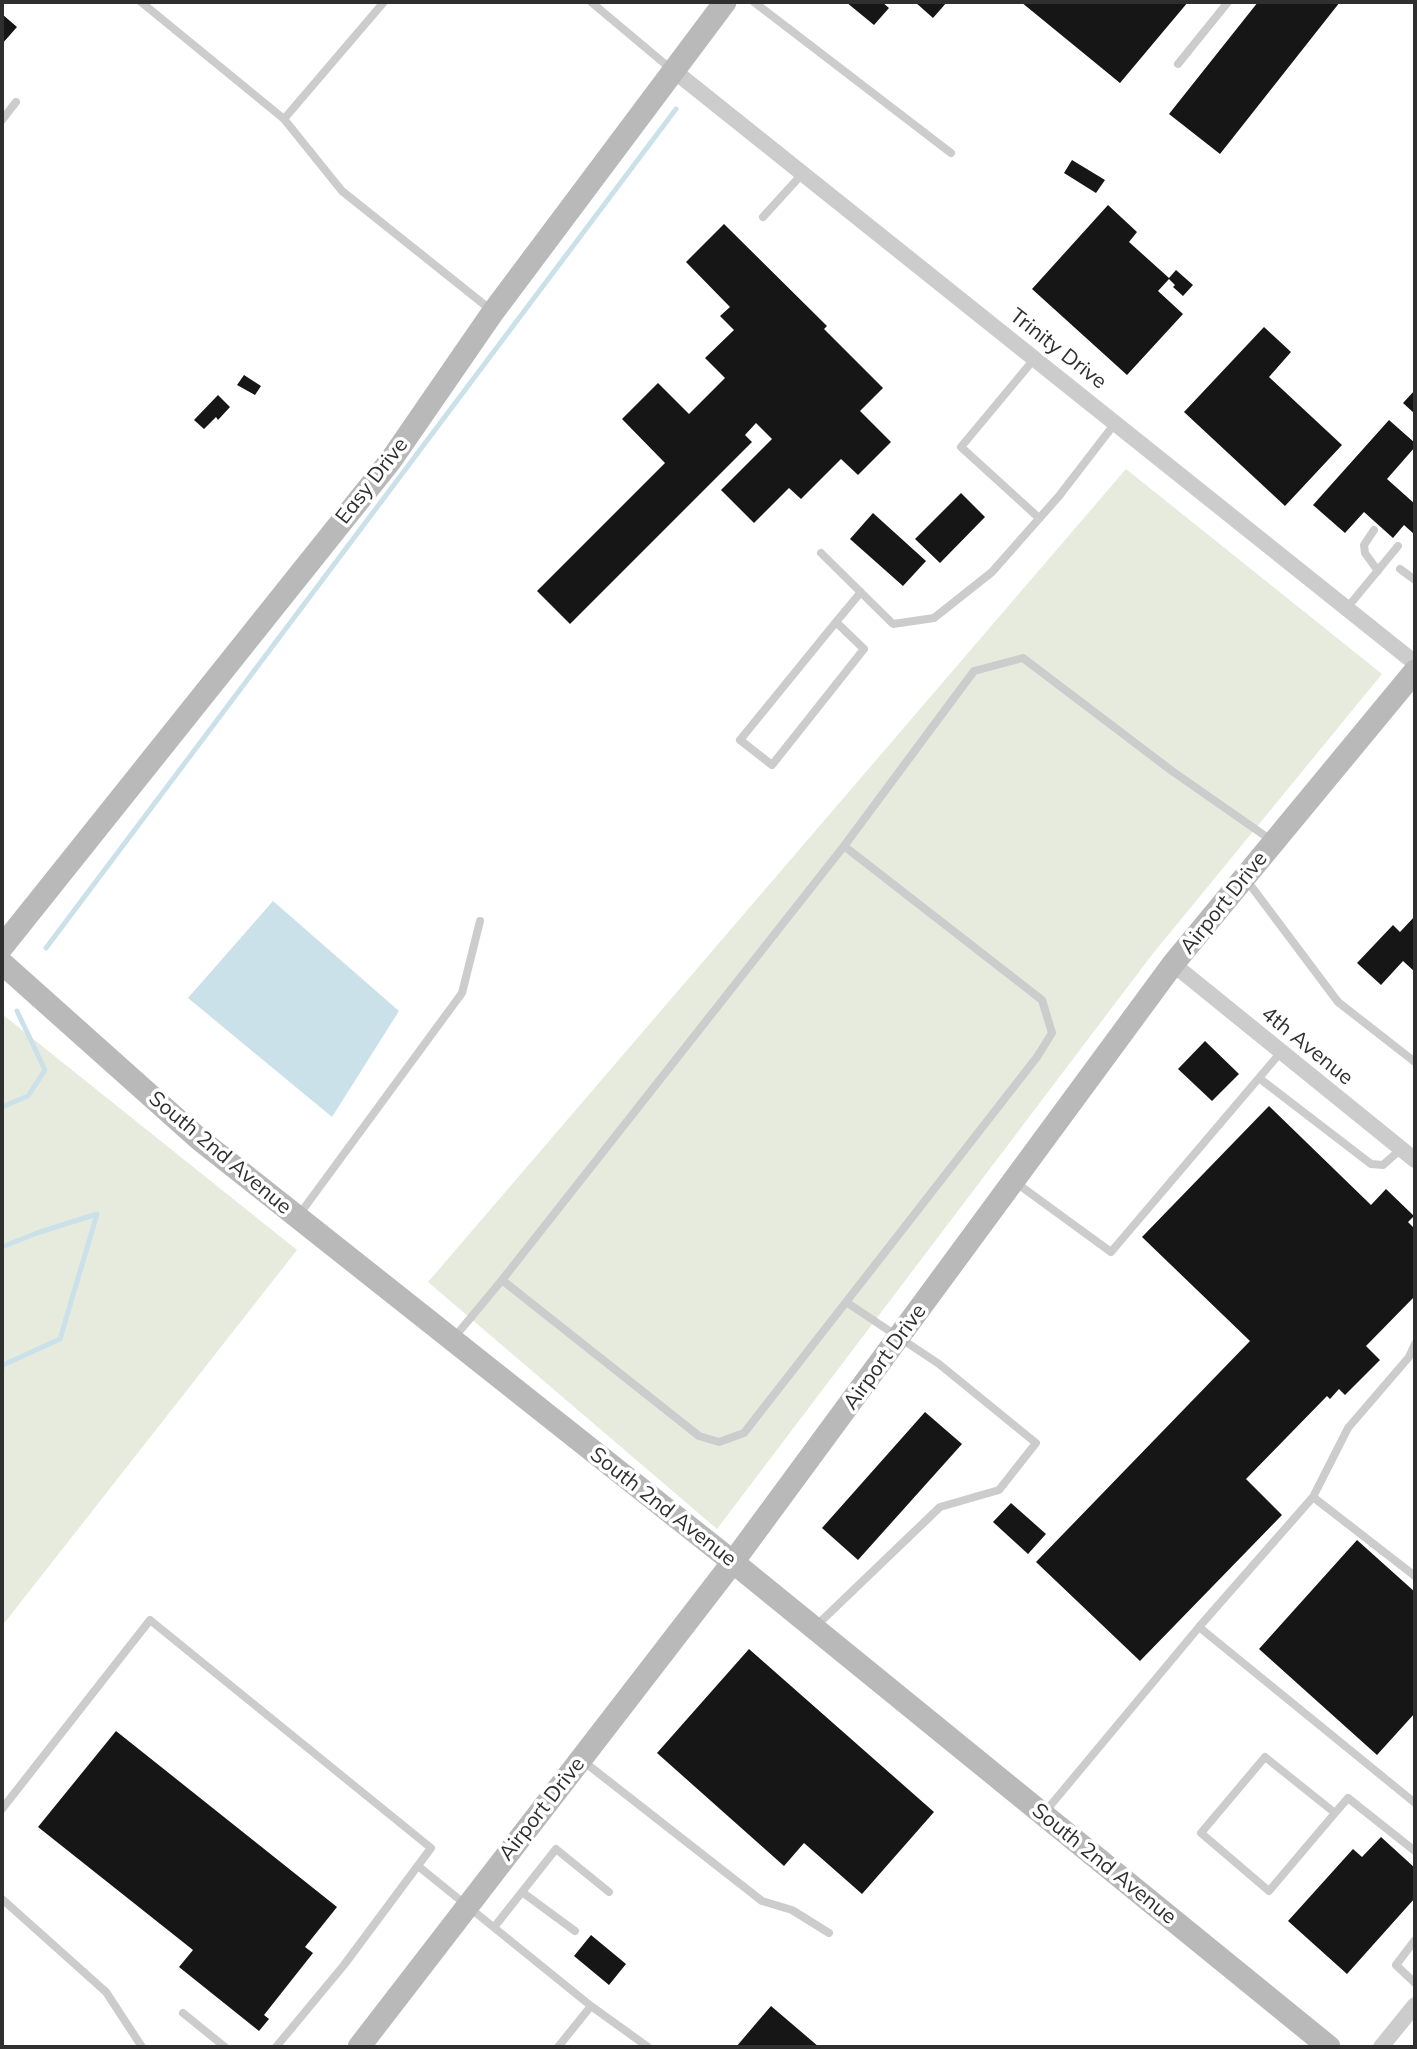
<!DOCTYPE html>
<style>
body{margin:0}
#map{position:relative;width:1417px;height:2049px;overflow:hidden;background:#fff;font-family:Mulish,sans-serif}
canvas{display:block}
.frame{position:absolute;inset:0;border:4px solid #2f2f2f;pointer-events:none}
</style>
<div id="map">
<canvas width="1417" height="2049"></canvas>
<div class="frame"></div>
</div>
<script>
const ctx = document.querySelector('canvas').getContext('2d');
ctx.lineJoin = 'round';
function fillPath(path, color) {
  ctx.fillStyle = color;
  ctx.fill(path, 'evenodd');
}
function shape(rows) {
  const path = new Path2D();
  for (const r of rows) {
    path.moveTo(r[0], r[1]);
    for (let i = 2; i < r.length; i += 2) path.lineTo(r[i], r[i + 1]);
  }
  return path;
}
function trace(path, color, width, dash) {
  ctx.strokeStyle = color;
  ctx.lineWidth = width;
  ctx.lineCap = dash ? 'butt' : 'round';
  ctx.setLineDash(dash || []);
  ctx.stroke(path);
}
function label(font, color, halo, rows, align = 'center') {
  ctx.font = font + ' Mulish,sans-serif';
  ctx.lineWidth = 7;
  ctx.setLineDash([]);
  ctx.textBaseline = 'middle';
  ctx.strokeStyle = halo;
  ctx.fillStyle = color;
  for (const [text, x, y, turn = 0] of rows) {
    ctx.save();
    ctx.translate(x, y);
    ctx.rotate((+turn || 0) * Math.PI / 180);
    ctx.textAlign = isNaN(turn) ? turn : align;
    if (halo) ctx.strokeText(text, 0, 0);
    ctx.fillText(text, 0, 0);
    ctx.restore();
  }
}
fillPath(shape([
 [1126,469,1382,674,1151,956,717,1529,428,1282],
 [2,1014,297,1250,2,1626]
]), '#e6ebdd');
fillPath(shape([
 [273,901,399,1011,332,1117,188,998]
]), '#cbe1ea');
trace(shape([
 [46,948,676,109],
 [2,1107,28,1096,45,1070,17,1011],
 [2,1247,37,1233,97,1214,60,1339,3,1365,2,1369]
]), '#cbe1ea', 5);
fillPath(shape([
 [846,2,882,2,889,8,874,25],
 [915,2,947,2,933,18],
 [1021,2,1188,2,1120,83],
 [1258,2,1340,2,1220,154,1169,114],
 [2,14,17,27,2,44],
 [1072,160,1105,180,1096,193,1064,173],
 [1108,205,1137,232,1129,242,1169,278,1176,270,1193,285,1183,296,1173,287,1175,285,1169,279,1158,291,1183,314,1127,375,1032,289],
 [724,224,827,326,824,329,883,388,860,411,891,442,858,475,841,459,801,499,789,488,754,523,721,490,772,439,756,423,745,435,752,442,570,624,537,591,665,463,622,419,658,383,689,414,725,378,705,358,734,330,720,316,730,307,686,262],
 [1264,327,1291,352,1269,377,1342,445,1285,506,1184,412],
 [244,375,261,386,255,395,237,385],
 [1415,390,1415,414,1403,403],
 [218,395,230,407,218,420,216,417,204,429,194,420],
 [1389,420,1415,443,1415,447,1387,479,1415,504,1415,535,1404,525,1393,538,1364,512,1345,533,1313,505],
 [961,493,985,517,940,563,915,539],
 [873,513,926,561,903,586,850,539],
 [1415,916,1415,972,1403,961,1381,985,1357,963,1393,925,1400,932],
 [1205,1041,1239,1074,1212,1101,1178,1069],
 [1269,1106,1371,1205,1386,1189,1414,1216,1408,1222,1415,1229,1415,1296,1366,1346,1380,1360,1345,1395,1339,1389,1330,1399,1327,1396,1246,1479,1282,1515,1140,1661,1036,1562,1250,1341,1142,1237],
 [925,1412,962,1444,858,1560,822,1528],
 [1011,1503,1046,1534,1028,1554,993,1522],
 [1357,1540,1415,1592,1415,1713,1377,1755,1259,1649],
 [749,1649,934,1812,862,1894,804,1843,784,1866,657,1753],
 [116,1731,337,1907,305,1947,313,1953,264,2015,269,2019,259,2031,179,1967,193,1950,38,1827],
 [1381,1837,1415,1868,1415,1898,1347,1974,1288,1921,1353,1849,1362,1857],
 [591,1935,626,1964,609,1985,574,1956],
 [771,2006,819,2047,736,2047]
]), '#161616');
trace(shape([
 [141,2,284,119,342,191,491,310],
 [591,2,671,69],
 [754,2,951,153],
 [1178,64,1228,2],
 [284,119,384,2],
 [2,120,16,102],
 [763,217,803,173],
 [1035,358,961,447,1039,518],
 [1374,530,1364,545,1365,553,1378,571],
 [821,553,893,624,934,618,992,572,1059,496,1116,422],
 [1400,569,1415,580],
 [1347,608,1398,546],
 [836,622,864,649,772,765,740,740,836,622,861,592],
 [1245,878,1338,1002,1415,1062],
 [1259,1078,1371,1164,1383,1165,1401,1149],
 [1015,1182,1111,1252,1281,1052],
 [299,1215,462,993,480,921],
 [502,1280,699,1436,719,1442,744,1433,1037,1057,1052,1033,1042,1000,844,846],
 [453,1339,502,1280,844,846,974,671,1023,658,1172,771,1271,840],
 [1313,1497,1415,1576],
 [816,1626,940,1507,999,1490,1036,1443,939,1364,846,1302],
 [1199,1627,1415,1803],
 [583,1761,762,1901,792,1910,829,1933],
 [2,1809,150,1620,431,1848,344,1965,276,2047],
 [1045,1812,1199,1627,1313,1497,1348,1428,1409,1357,1415,1344],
 [1335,1813,1265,1757,1201,1833,1269,1891,1335,1813,1348,1798,1415,1851],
 [418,1866,591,2006,648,2047],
 [522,1892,575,1931],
 [2,1899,106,1992,142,2047],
 [495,1926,556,1849,609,1892],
 [1415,1940,1396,1965,1415,1983],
 [183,2013,225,2047],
 [558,2047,591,2006]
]), '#ccc', 8);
trace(shape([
 [673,70,1415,663],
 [1173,964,1415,1160],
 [1381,2047,1415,2005]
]), '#ccc', 16);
trace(shape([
 [2,947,391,460,493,312,725,2],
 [2,963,199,1139,733,1562,1329,2047],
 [359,2047,733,1562,1173,964,1415,671]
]), '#b9b9b9', 23);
label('21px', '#2f2f2f', '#fff', [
 ["Trinity Drive",1058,349,38],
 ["Easy Drive",372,481,-52],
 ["Airport Drive",1224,903,-51],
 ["4th Avenue",1307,1046,39],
 ["South 2nd Avenue",220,1153,40],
 ["Airport Drive",885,1357,-54],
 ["South 2nd Avenue",663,1507,38],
 ["Airport Drive",542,1809,-52],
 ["South 2nd Avenue",1104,1864,39]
]);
</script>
